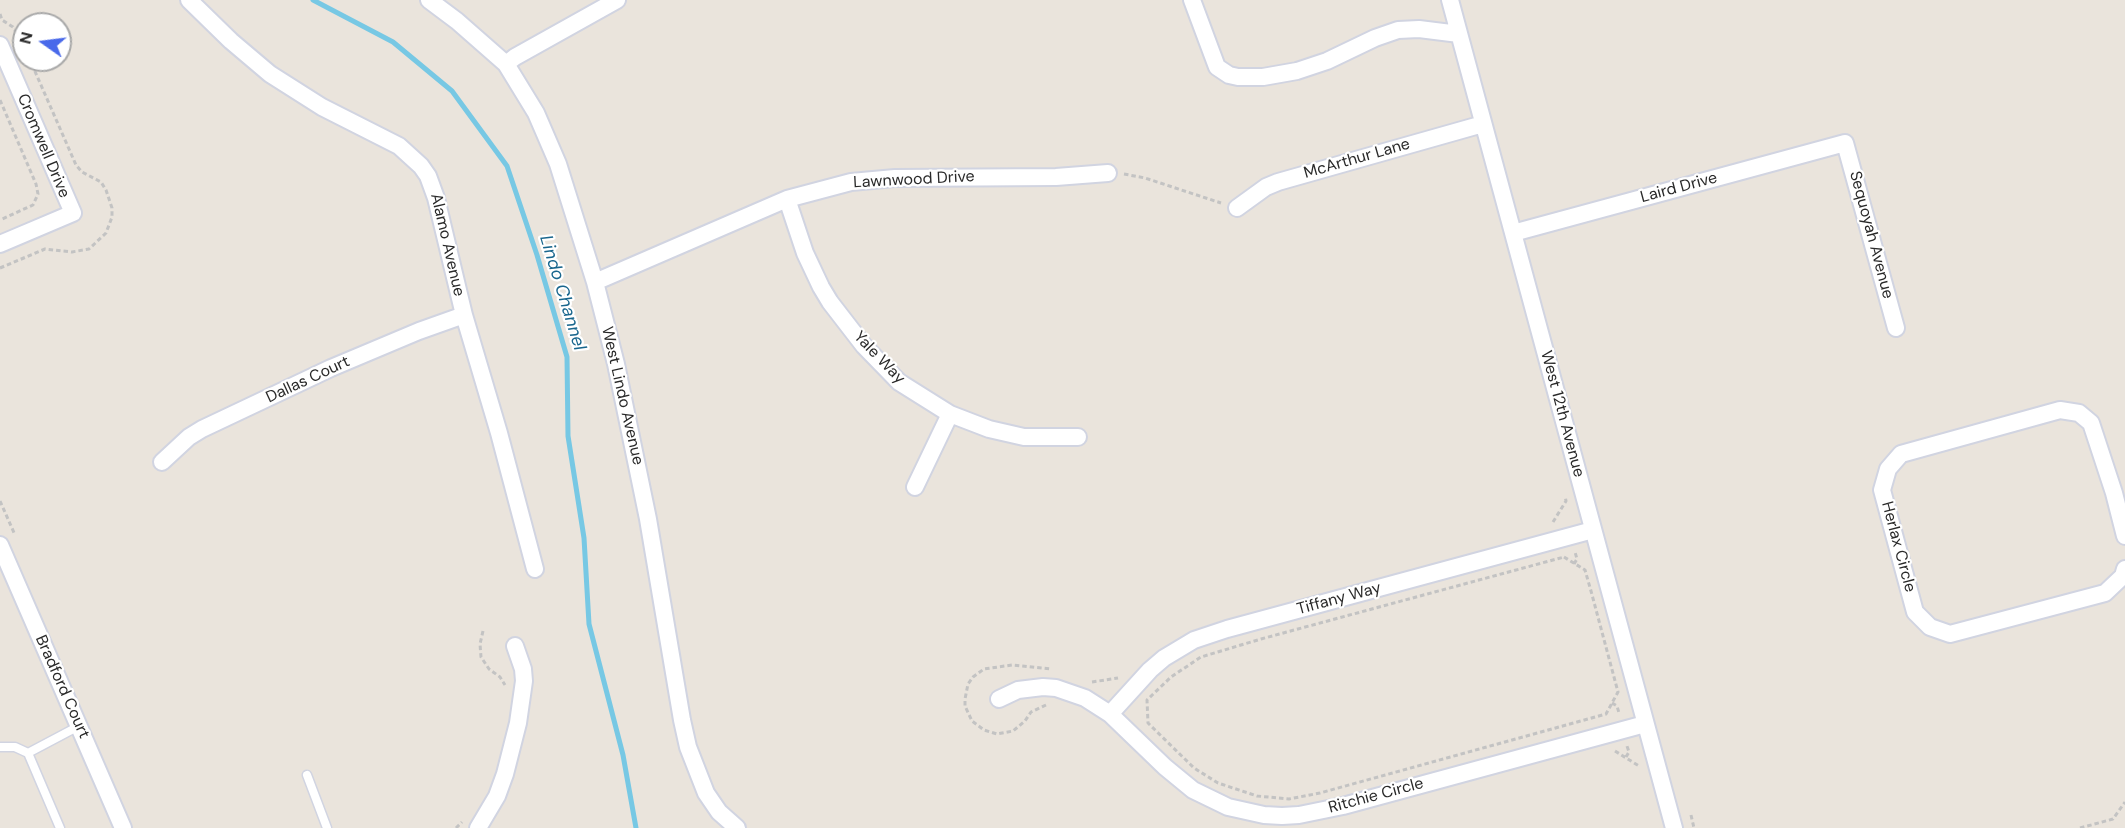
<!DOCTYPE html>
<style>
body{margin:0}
#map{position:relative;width:2125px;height:828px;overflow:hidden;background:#eae4dc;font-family:"DM Sans",sans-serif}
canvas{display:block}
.north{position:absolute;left:12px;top:12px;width:60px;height:60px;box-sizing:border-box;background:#fff;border:2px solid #a9a9a9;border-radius:50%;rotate:284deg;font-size:16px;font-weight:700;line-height:24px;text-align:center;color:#292929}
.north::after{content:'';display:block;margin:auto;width:21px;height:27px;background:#4969ea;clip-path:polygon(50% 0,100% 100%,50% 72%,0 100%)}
</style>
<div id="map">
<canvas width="2125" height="828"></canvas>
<div class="north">N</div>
</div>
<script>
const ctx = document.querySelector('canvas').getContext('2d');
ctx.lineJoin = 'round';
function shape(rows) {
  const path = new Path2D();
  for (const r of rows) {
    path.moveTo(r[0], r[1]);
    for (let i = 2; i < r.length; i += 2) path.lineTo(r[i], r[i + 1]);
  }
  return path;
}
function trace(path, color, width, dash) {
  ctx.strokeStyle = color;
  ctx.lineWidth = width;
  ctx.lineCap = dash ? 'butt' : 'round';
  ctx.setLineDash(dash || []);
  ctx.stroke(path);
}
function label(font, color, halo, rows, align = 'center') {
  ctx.font = font + ' "DM Sans",sans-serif';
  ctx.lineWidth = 4.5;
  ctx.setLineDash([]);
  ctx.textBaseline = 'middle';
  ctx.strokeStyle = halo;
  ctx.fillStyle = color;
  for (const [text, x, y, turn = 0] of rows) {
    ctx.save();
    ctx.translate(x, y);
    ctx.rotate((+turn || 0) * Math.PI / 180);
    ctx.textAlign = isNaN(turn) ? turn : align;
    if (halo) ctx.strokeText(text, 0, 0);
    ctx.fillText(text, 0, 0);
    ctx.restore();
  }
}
trace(shape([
 [313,0,393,42,452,91,507,166,537,255,567,357,568,436,584,538,589,624,623,755,636,828]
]), '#77c8e4', 5);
const service = shape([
 [0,747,15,747,28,753,60,828],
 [28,753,79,726],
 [307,775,327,828]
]);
const minor = shape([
 [189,0,231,41,270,74,322,107,399,146,421,166,428,176,436,198,464,315,499,433,535,569],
 [429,0,457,21,506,64,536,113,558,164,595,282,616,364,648,519,682,720,688,747,706,793,719,812,737,828],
 [1192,0,1217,67,1229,75,1238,77,1263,77,1297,71,1327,61,1375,38,1398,30,1419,29,1459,34],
 [1450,0,1674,828],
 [0,45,73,213,0,244],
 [506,64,515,57,617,0],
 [787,199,805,253,821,287,830,302,864,346,899,382,950,414,989,429,1024,437,1078,437],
 [1237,208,1266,187,1278,182,1483,124],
 [1513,233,1845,143,1896,328],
 [595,282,787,199,851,182,895,178,1056,177,1108,173],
 [162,462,189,437,202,429,331,368,419,331,464,315],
 [915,487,950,414],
 [2125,536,2114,493,2091,423,2079,413,2060,410,1901,454,1888,469,1882,490,1915,612,1930,627,1950,634,2105,593,2123,576,2125,569],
 [0,545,123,828],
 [999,699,1018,690,1043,687,1056,688,1085,698,1110,714,1165,767,1193,790,1228,807,1264,815,1282,816,1299,815,1343,806,1645,724],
 [1110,714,1150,670,1164,658,1194,640,1227,629,1593,530],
 [478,828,497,796,505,774,518,723,524,681,523,669,515,646]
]);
trace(service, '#d1d4e1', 11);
trace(minor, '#d1d4e1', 20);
trace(shape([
 [0,14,2,20,13,27,24,46],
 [0,100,36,184,38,194,33,205,0,220],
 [1124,174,1145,178,1221,203],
 [0,268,45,249,72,252,89,249,106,233,112,217,112,208,106,190,101,182,82,172,76,165,30,60],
 [0,501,15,535],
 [1553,522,1566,501,1565,496],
 [1564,557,1585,570,1591,591,1618,692,1606,714,1320,793,1289,799,1257,796,1218,783,1194,768,1148,723,1147,700,1171,677,1201,657,1261,639,1564,557],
 [1574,564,1577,559,1575,552],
 [483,631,480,644,481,657,489,669,500,677,505,685],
 [1092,682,1118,678],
 [1612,703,1617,706,1619,713],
 [1046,705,1031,712,1025,721,1013,731,997,734,984,730,972,721,965,706,965,699,968,684,973,677,984,669,1012,665,1051,669],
 [1615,751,1639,766],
 [1626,757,1629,752,1627,746],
 [1691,815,1694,828],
 [456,828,462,822],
 [2080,828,2113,819,2125,802]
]), '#c3c3c3', 3, [4.5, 3]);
trace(service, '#fff', 8);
trace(minor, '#fff', 16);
label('16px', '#292929', '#fff', [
 ["Cromwell Drive",43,146,67],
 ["McArthur Lane",1357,159,-16],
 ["Lawnwood Drive",914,180,-3],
 ["Laird Drive",1679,188,-15],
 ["Sequoyah Avenue",1871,235,75],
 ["Alamo Avenue",447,245,77],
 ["Yale Way",879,358,46],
 ["Dallas Court",308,380,-25],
 ["West Lindo Avenue",622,396,77],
 ["West 12th Avenue",1562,414,75],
 ["Herlax Circle",1898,547,75],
 ["Tiffany Way",1339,599,-15],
 ["Bradford Court",62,687,66],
 ["Ritchie Circle",1376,796,-15]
]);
label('italic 18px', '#19668d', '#fff', [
 ["Lindo Channel",562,293,73]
]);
</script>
